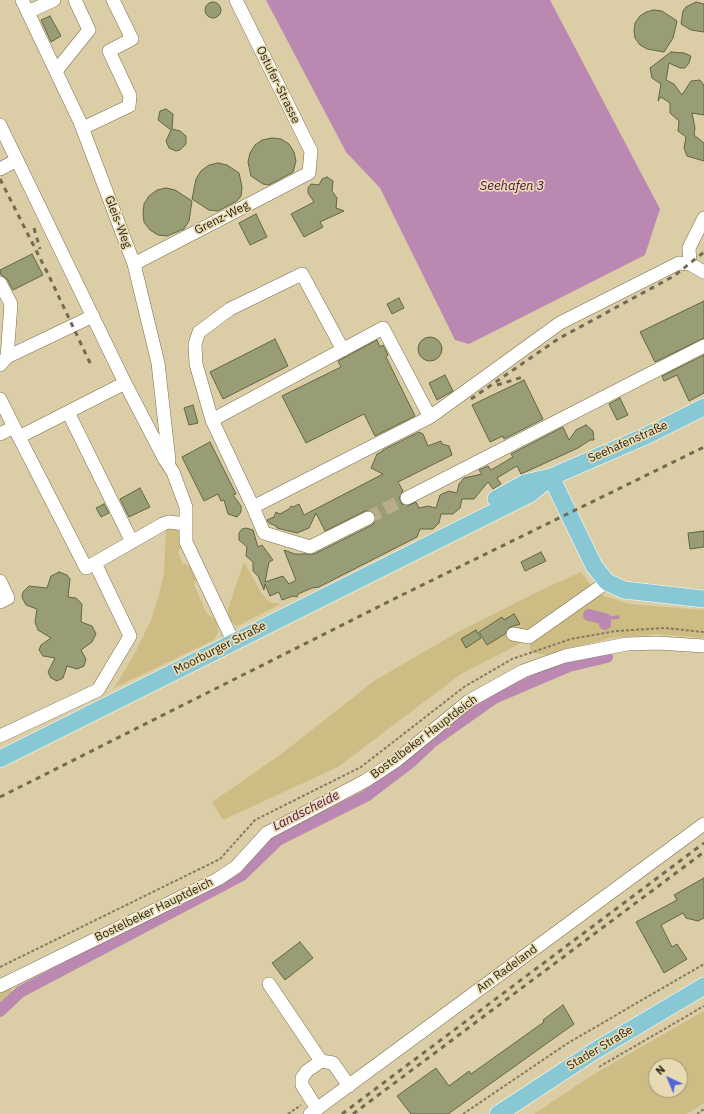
<!DOCTYPE html>
<meta charset="utf-8">
<style>
body{margin:0}
#map{position:relative;width:704px;height:1114px;overflow:hidden;background:#dbcea7;font-family:"IBM Plex Sans",sans-serif}
canvas{display:block}
.north{position:absolute;left:648px;top:1058px;width:40px;height:40px;box-sizing:border-box;background:#e8dbb3;border:1px solid #9c9375;border-radius:50%;rotate:316deg;font-size:11px;font-weight:700;line-height:16px;text-align:center;color:#2b2617}
.north::after{content:'';display:block;margin:auto;width:14px;height:18px;background:#5364da;clip-path:polygon(50% 0,100% 100%,50% 72%,0 100%)}
</style>
<div id="map">
<canvas width="704" height="1114"></canvas>
<div class="north">N</div>
</div>
<script>
const ctx = document.querySelector('canvas').getContext('2d');
ctx.lineJoin = 'round';
function fillPath(path, color) {
  ctx.fillStyle = color;
  ctx.fill(path, 'evenodd');
}
function shape(rows) {
  const path = new Path2D();
  for (const r of rows) {
    if (r.length === 3) {
      path.moveTo(r[0] + r[2], r[1]);
      path.arc(r[0], r[1], r[2], 0, 2 * Math.PI);
      continue;
    }
    path.moveTo(r[0], r[1]);
    for (let i = 2; i < r.length; i += 2) path.lineTo(r[i], r[i + 1]);
  }
  return path;
}
function trace(path, color, width, dash) {
  ctx.strokeStyle = color;
  ctx.lineWidth = width;
  ctx.lineCap = dash ? 'butt' : 'round';
  ctx.setLineDash(dash || []);
  ctx.stroke(path);
}
function label(font, color, halo, rows, align = 'center') {
  ctx.font = font + ' "IBM Plex Sans",sans-serif';
  ctx.lineWidth = 3.5;
  ctx.setLineDash([]);
  ctx.textBaseline = 'middle';
  ctx.strokeStyle = halo;
  ctx.fillStyle = color;
  for (const [text, x, y, turn = 0] of rows) {
    ctx.save();
    ctx.translate(x, y);
    ctx.rotate((+turn || 0) * Math.PI / 180);
    ctx.textAlign = isNaN(turn) ? turn : align;
    if (halo) ctx.strokeText(text, 0, 0);
    ctx.fillText(text, 0, 0);
    ctx.restore();
  }
}
fillPath(shape([
 [179,528,181,547,178,552,183,564,190,566,196,579,194,585,207,614,215,619,218,626,218,632,214,640,114,688,135,653,151,620,159,595,164,573,166,530],
 [244,562,262,594,270,602,281,604,237,626,232,622,228,616,228,609],
 [581,572,590,584,604,596,629,604,704,610,704,638,658,634,611,638,547,655,531,653,529,639,461,674,338,767,223,820,212,802,280,755,374,681,458,632,541,590],
 [10,988,12,992,0,1006,0,993],
 [704,1011,704,1103,687,1114,534,1114,594,1074],
 [656,1066,680,1066,680,1090,656,1090]
]), '#cdbc83');
fillPath(shape([
 [266,0,550,0,660,209,645,255,469,344,455,340,380,188,346,152]
]), '#bb88b2');
trace(shape([
 [605,619,618,617]
]), '#bb88b2', 3.5);
trace(shape([
 [589,615,605,619,605,624],
 [0,1011,20,992,242,875,278,840,366,796,412,761,433,741,494,698,569,666,607,657]
]), '#bb88b2', 12);
const building = shape([
 [696,2,704,4,704,32,691,30,681,24,683,11,686,7,696,2],
 [213,10,8],
 [654,10,662,11,677,21,673,38,664,52,647,49,640,45,635,38,634,31,635,23,640,16,646,12,654,10],
 [50,16,61,36,51,42,41,20,50,16],
 [671,52,684,53,691,56,689,63,685,68,680,68,669,63,666,80,674,84,682,95,691,81,700,80,704,85,704,115,692,113,695,128,694,135,704,143,704,161,687,156,684,148,686,137,678,131,679,121,670,113,670,103,661,97,658,101,661,84,652,78,650,68,671,52],
 [166,109,173,114,172,129,180,131,186,136,186,144,180,150,176,151,169,148,166,141,171,130,158,120,160,111,166,109],
 [272,138,281,139,289,144,294,152,296,161,293,172,269,185,263,184,251,176,248,162,250,153,255,145,262,140,272,138],
 [218,163,227,165,239,173,242,187,241,196,237,201,218,211,209,210,192,199,196,179,201,171,209,165,218,163],
 [327,177,333,181,332,191,337,198,336,208,344,211,320,222,323,227,304,237,291,214,314,202,308,193,308,188,311,184,319,185,322,179,327,177],
 [166,188,175,190,192,201,189,221,184,229,167,236,158,235,150,230,144,222,143,213,144,204,149,196,157,190,166,188],
 [256,214,267,237,250,245,239,223,256,214],
 [32,254,43,275,13,290,7,279,1,275,0,270,32,254],
 [399,298,404,308,392,314,387,304,399,298],
 [704,301,704,338,655,362,640,332,704,301],
 [430,349,12],
 [275,339,288,366,223,399,210,372,275,339],
 [377,340,380,347,383,345,388,355,386,357,415,416,375,436,364,414,306,443,282,396,341,367,338,361,377,340],
 [704,355,704,393,689,401,677,375,664,381,662,376,704,355],
 [445,375,453,391,437,400,429,383,445,375],
 [524,380,543,419,504,439,503,436,490,442,472,405,524,380],
 [620,398,628,415,617,420,609,404,620,398],
 [193,405,198,423,189,425,184,408,193,405],
 [586,425,593,431,594,440,590,440,578,448,521,474,517,466,497,478,501,484,493,489,488,482,474,499,462,499,460,508,453,514,441,514,439,523,433,529,420,529,417,537,319,587,312,588,298,594,297,597,293,596,282,600,279,592,270,596,265,584,264,590,258,576,253,571,253,562,246,556,247,547,239,540,239,533,242,529,246,528,253,530,258,547,262,545,273,560,269,562,265,582,283,576,289,584,296,580,284,550,295,554,314,554,372,525,375,522,375,515,372,511,365,511,325,531,316,513,309,528,297,533,277,528,276,526,269,523,267,520,274,517,276,512,280,514,289,509,291,506,293,507,299,504,304,515,383,474,371,468,377,454,383,451,383,450,419,432,423,434,428,446,441,441,442,444,449,446,452,455,398,482,403,491,399,497,402,504,407,506,416,502,419,508,428,506,436,508,440,495,449,491,457,493,459,484,464,478,482,474,479,470,488,466,491,470,513,457,511,454,563,427,569,440,576,430,586,425],
 [210,442,236,494,233,495,241,506,241,512,237,517,228,514,224,500,221,501,218,494,204,501,182,457,210,442],
 [140,488,150,507,129,517,120,499,140,488],
 [104,504,109,513,101,517,96,508,104,504],
 [704,531,704,547,690,549,688,533,704,531],
 [541,552,546,561,525,571,521,562,541,552],
 [59,572,67,575,70,579,68,597,76,598,82,604,81,622,92,626,96,634,92,642,81,650,86,659,84,666,77,669,67,666,63,678,57,681,51,678,48,672,55,658,43,656,39,650,41,645,51,638,38,630,35,622,37,609,26,605,22,597,23,592,29,586,47,588,51,576,59,572],
 [514,614,520,624,510,627,505,634,487,645,479,632,502,617,504,620,514,614],
 [476,630,481,638,466,648,461,639,476,630],
 [704,878,704,918,698,921,686,918,683,913,661,925,672,947,677,944,687,959,664,973,636,922,677,900,674,895,704,878],
 [300,942,313,958,285,980,272,963,300,942],
 [563,1005,574,1024,448,1114,411,1114,397,1096,436,1068,449,1086,469,1071,471,1074,544,1022,543,1020,563,1005]
]);
fillPath(building, '#989d76');
trace(building, '#626641', 1);
trace(shape([
 [368,518,407,498]
]), '#b8ac8a', 13, [13, 6]);
const minor = shape([
 [22,0,80,122,134,264,158,363,169,461],
 [28,12,54,0],
 [56,71,89,30,75,0],
 [0,125,125,383,165,460,173,472,186,507,186,542,233,641],
 [83,128,129,106,130,96,109,51,132,39,113,0],
 [0,169,17,160],
 [134,264,309,173,311,151,236,0],
 [690,264,689,248,704,218],
 [0,283,11,304,7,357],
 [0,365,7,357,93,316],
 [0,399,19,437,125,383],
 [68,412,132,542],
 [430,417,383,328,212,420,253,507,430,417,560,323,679,263,690,264,704,272],
 [212,420,196,364,195,344,199,332,230,309,302,274,343,350],
 [0,434,14,427],
 [19,437,86,568,163,524,168,522,186,524],
 [407,498,704,346],
 [253,507,264,533,310,547,368,518],
 [0,581,8,598,0,602],
 [513,634,529,637,607,582],
 [0,736,98,690,130,636,95,563],
 [269,984,321,1061],
 [0,986,218,879,236,867,267,833,365,781,397,760,469,701,523,671,565,656,627,644,658,643,704,646],
 [317,1109,302,1085,302,1078,307,1071,321,1061,333,1063,349,1086],
 [310,1114,704,824]
]);
const major = shape([
 [551,477,594,566,607,582,624,590,704,599],
 [496,499,525,483,551,477,648,435,704,407],
 [0,759,530,494,551,477],
 [498,1114,593,1052,704,986]
]);
trace(minor, '#7a6f4a', 14);
trace(major, '#fff', 18);
trace(shape([
 [0,967,220,859,255,820,361,767,464,687,512,659,571,639,616,631,665,628,704,632],
 [599,1067,704,1006],
 [288,1114,301,1105],
 [463,1114,568,1043,704,964],
 [697,1114,704,1109]
]), '#847b60', 2, [3, 2]);
trace(minor, '#fff', 13);
trace(major, '#88c8d5', 17);
trace(shape([
 [0,179,49,276,91,365],
 [34,228,40,249],
 [497,385,523,377],
 [471,399,558,339,674,276,704,252],
 [0,797,404,594,704,447],
 [342,1114,704,843],
 [353,1114,704,852]
]), '#726a51', 3, [5, 5]);
label('12px', '#2b2617', '#e8dbb3', [
 ["Ostufer-Strasse",278,85,64],
 ["Grenz-Weg",222,218,-27],
 ["Gleis-Weg",118,222,69],
 ["Seehafenstraße",628,442,-24],
 ["Moorburger Straße",220,648,-27],
 ["Bostelbeker Hauptdeich",424,737,-37],
 ["Bostelbeker Hauptdeich",154,910,-26],
 ["Am Radeland",507,969,-36],
 ["Stader Straße",600,1048,-31]
]);
label('italic 13px', '#4e1047', '#e8dbb3', [
 ["Seehafen 3",512,186],
 ["Landscheide",306,811,-27]
]);
</script>
